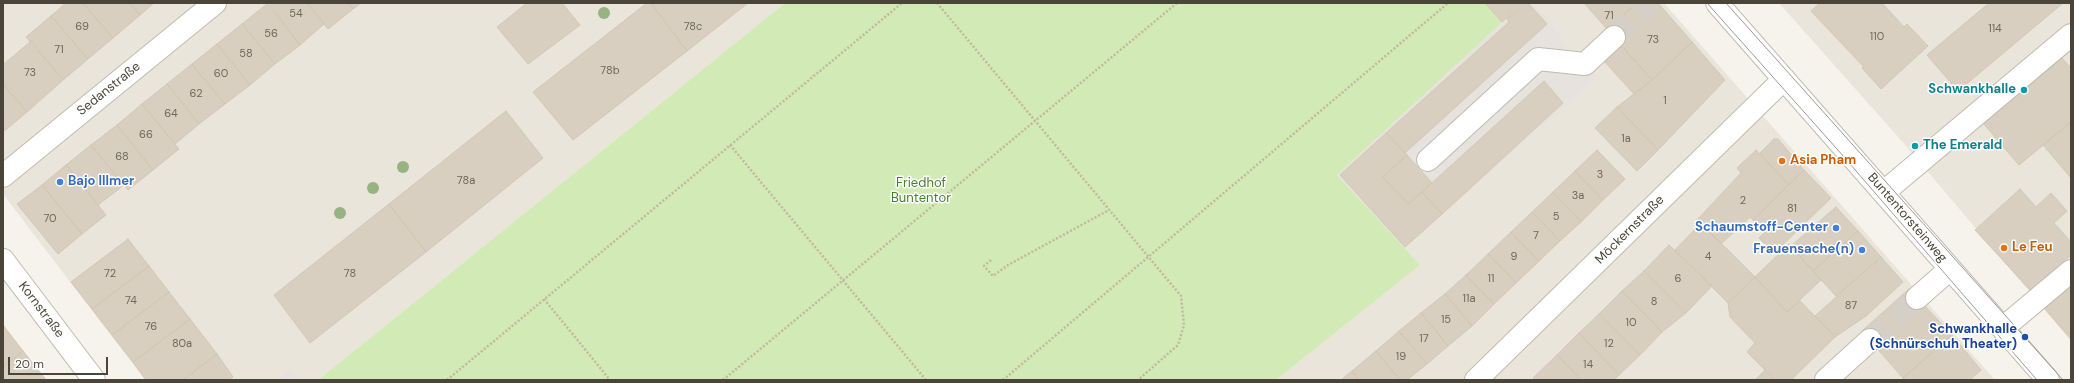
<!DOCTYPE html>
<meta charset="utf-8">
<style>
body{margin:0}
#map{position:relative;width:2074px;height:383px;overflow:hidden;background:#f6f3ec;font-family:"DM Sans",sans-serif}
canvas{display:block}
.frame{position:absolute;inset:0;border:4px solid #4b4439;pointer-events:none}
.scale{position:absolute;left:8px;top:357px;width:100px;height:18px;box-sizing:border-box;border:2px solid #4b4439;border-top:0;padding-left:5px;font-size:12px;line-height:14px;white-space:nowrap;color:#4b4439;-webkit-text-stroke:3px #fff;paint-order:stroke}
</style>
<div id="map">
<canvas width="2074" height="383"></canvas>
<div class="frame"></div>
<div class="scale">20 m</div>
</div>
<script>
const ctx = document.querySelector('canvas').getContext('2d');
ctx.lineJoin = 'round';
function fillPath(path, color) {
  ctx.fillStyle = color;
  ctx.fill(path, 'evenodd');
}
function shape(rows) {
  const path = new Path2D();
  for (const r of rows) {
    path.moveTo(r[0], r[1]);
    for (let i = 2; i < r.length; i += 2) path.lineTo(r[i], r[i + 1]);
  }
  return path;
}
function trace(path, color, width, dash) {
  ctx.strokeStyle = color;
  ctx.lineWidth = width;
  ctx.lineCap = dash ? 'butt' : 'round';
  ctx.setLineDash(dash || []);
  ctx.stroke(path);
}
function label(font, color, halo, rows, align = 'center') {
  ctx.font = font + ' "DM Sans",sans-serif';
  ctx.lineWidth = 3;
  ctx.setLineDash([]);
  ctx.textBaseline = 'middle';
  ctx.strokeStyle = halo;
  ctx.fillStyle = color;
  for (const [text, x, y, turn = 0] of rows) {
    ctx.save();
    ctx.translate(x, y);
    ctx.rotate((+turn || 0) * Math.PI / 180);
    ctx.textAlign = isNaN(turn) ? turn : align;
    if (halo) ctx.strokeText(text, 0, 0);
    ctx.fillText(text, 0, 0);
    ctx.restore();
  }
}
fillPath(shape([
 [3,3,785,3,318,380,145,380,3,194],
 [1533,3,1664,3,1995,380,1276,380,1420,265,1405,249,1596,77,1566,44,1552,23],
 [1779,3,2071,3,2071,341,1907,147]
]), '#eae5da');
fillPath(shape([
 [1523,3,1533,3,1552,23,1566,44,1597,77,1405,249,1337,175]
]), '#e6e2dd');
fillPath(shape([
 [785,3,1523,3,1337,175,1420,265,1276,380,318,380]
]), '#d2eab5');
fillPath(shape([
 [290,370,299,380,278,380]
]), '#e5e3e0');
const building = shape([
 [66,3,83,3,113,38,88,59,51,16,66,3],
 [83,3,130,3,140,15,113,38,83,3],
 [130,3,154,3,140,15,130,3],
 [268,3,307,3,324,24,300,45,268,3],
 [307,3,348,3,353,9,328,29,307,3],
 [348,3,361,3,353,9,348,3],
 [527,3,562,3,580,25,528,64,497,27,527,3],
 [647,3,651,3,687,51,573,140,533,92,647,3],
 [651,3,748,3,687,51,651,3],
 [1485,3,1521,3,1522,4,1502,22,1485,3],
 [1525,3,1528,3,1547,24,1405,153,1386,133,1509,22,1507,19,1525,3],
 [1584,3,1637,3,1607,29,1584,3],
 [1637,3,1658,3,1692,42,1652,80,1607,29,1637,3],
 [1820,3,1882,3,1904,27,1907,24,1928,46,1881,89,1862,68,1864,67,1811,11,1820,3],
 [1989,3,2063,3,1958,91,1927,55,1989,3],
 [267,4,300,45,275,64,242,24,267,4],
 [51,16,88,59,63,80,26,37,51,16],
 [242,24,275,64,250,85,217,44,242,24],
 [31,41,63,80,27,112,3,84,3,65,31,41],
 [1692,42,1725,80,1658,150,1617,107,1652,80,1692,42],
 [217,44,250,85,225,104,192,64,217,44],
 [1621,45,1652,80,1634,94,1604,61,1621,45],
 [2062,58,2071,68,2071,122,2019,165,1983,123,2062,58],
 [192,64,225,104,199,124,167,84,192,64],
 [1544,81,1563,103,1442,214,1422,192,1544,81],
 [3,84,27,112,3,132,3,84],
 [167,84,199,124,175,144,142,104,167,84],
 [142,104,179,149,153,170,117,125,142,104],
 [1617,107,1658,150,1637,171,1595,128,1617,107],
 [506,111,543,158,426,252,389,204,506,111],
 [2071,122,2071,178,2043,145,2071,122],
 [117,125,153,170,128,190,91,145,117,125],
 [1386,133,1407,155,1383,177,1408,204,1422,192,1442,214,1405,247,1340,175,1386,133],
 [1774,139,1778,139,1804,170,1789,185,1760,153,1774,139],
 [91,145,124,185,98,205,66,165,91,145],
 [1597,150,1625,179,1603,200,1575,171,1597,150],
 [1756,150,1789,185,1753,220,1750,217,1721,244,1697,220,1741,173,1737,168,1756,150],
 [1407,155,1432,183,1408,204,1383,177,1407,155],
 [66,165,106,215,82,234,42,185,66,165],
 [1804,170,1831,198,1774,253,1759,238,1765,232,1753,220,1804,170],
 [1575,171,1603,200,1581,222,1553,192,1575,171],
 [42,185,82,234,58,254,17,204,42,185],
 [2020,189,2036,207,2051,193,2067,211,2054,223,2071,242,2071,255,2031,291,1975,230,2020,189],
 [1553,192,1581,222,1560,241,1532,212,1553,192],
 [389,204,426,252,310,343,274,295,389,204],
 [1836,207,1858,231,1813,271,1791,246,1836,207],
 [1532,212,1560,241,1539,261,1511,232,1532,212],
 [1701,223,1755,277,1728,303,1675,250,1701,223],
 [1858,231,1881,257,1836,296,1813,271,1858,231],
 [1511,232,1539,261,1516,283,1488,254,1511,232],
 [128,239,149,266,92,309,71,282,128,239],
 [1789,244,1821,280,1787,312,1755,277,1789,244],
 [1669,245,1712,286,1686,313,1644,271,1669,245],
 [1488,254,1516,283,1494,304,1466,275,1488,254],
 [1881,257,1903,282,1866,316,1835,337,1815,316,1881,257],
 [149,266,169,292,112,335,92,309,149,266],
 [1644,271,1686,313,1662,332,1622,291,1644,271],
 [1466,275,1494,304,1472,326,1445,294,1466,275],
 [1755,277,1787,312,1800,301,1835,337,1791,380,1775,380,1747,352,1755,343,1730,317,1728,303,1755,277],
 [2071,285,2071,339,2044,308,2071,285],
 [1909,289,1952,335,1903,378,1862,331,1909,289],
 [1622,291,1662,332,1640,355,1599,314,1622,291],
 [169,292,190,319,133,362,112,335,169,292],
 [1445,294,1472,326,1448,346,1421,313,1445,294],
 [1421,313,1448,346,1427,364,1399,331,1421,313],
 [1599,314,1640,355,1619,375,1579,333,1599,314],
 [190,319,217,354,183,380,146,380,133,362,190,319],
 [3,325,23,351,3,367,3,325],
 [1399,331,1427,364,1407,380,1400,380,1376,351,1399,331],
 [1579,333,1619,375,1614,380,1581,380,1557,355,1579,333],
 [1952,335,1981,370,1970,380,1905,380,1903,378,1952,335],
 [23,351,46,380,3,380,3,367,23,351],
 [1376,351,1400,380,1359,380,1352,371,1376,351],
 [217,354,233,377,229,380,183,380,217,354],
 [1557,355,1581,380,1535,380,1533,378,1557,355],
 [1765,370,1775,380,1755,380,1765,370],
 [1352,371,1359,380,1341,380,1352,371]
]);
fillPath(building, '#d8cfc1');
trace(building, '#d3c7b4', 1);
trace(shape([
 [1614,37,1651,3],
 [1870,340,1917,298]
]), '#d4d0c8', 22, [22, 11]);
const minor = shape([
 [1717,3,2048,380],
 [1428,160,1538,59,1585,64,1614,37],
 [3,176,215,3],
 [1884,192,2071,35],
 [3,260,94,380],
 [1917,298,1950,269],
 [2003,328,2071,271],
 [1476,380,1784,79],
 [1826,380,1870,340]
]);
trace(minor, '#c2bbae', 24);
trace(shape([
 [937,3,1181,296,1184,325,1178,345,1138,380],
 [730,145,926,380],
 [991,260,984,266,993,276,1008,265,1109,210],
 [544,299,610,380],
 [447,380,902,3],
 [723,380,1177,3],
 [1003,380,1448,3]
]), '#c4b79f', 2.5, [2, 2]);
trace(minor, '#fff', 22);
trace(shape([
 [1707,3,1837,149,2037,380],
 [1726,3,2063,380]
]), '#9a9a9a', 1);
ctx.fillStyle = '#97b381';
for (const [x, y] of [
 [604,13],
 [403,167],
 [373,188],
 [340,213]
]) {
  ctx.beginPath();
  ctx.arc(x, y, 6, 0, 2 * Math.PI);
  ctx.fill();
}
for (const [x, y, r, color] of [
 [2024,90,4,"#0f9aa8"],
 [1915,146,4,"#0f9aa8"],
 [1782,161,4,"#e8710a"],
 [60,182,4,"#3f7fe0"],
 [1836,228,4,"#3f7fe0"],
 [2004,248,4,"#e8710a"],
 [1862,250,4,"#3f7fe0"],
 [2025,337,4,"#1a4fb4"]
]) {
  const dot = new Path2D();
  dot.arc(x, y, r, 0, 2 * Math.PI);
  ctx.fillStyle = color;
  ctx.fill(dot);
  trace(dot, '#fff', 1.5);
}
label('11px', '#6e675b', null, [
 ["54",296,14],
 ["71",1609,16],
 ["69",82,27],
 ["78c",693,27],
 ["114",1995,29],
 ["56",271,34],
 ["110",1877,37],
 ["73",1653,40],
 ["71",59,50],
 ["58",246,54],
 ["78b",610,71],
 ["73",30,73],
 ["60",221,74],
 ["62",196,94],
 ["1",1665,101],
 ["64",171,114],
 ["66",146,135],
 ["1a",1626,139],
 ["68",122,157],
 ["3",1600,175],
 ["78a",466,181],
 ["3a",1578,196],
 ["2",1743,201],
 ["81",1792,209],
 ["5",1556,217],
 ["70",50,219],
 ["7",1536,236],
 ["9",1514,257],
 ["4",1708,257],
 ["72",110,274],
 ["78",350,274],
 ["11",1491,279],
 ["6",1678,279],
 ["11a",1469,299],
 ["74",131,301],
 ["8",1654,302],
 ["87",1851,306],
 ["15",1446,320],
 ["10",1631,323],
 ["76",151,327],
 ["17",1424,339],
 ["80a",182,344],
 ["12",1609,344],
 ["19",1401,357],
 ["14",1588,365]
]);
label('13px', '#4b4439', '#fff', [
 ["Sedanstraße",109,89,-39],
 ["Buntentorsteinweg",1907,218,49],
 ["Möckernstraße",1630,230,-45],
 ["Kornstraße",41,310,53]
]);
label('bold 13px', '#0d838f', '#fff', [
 ["Schwankhalle",2016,90],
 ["The Emerald",1923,146,"left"]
], 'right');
label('bold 13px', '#c56008', '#fff', [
 ["Asia Pham",1790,161],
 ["Le Feu",2012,248]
], 'left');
label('bold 13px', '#366cbe', '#fff', [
 ["Bajo Illmer",68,182,"left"],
 ["Schaumstoff-Center",1828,228],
 ["Frauensache(n)",1854,250]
], 'right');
label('13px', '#4a7f2a', '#fff', [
 ["Friedhof",921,184],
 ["Buntentor",921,199]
]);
label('bold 13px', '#164399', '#fff', [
 ["Schwankhalle",2017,330],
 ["(Schnürschuh Theater)",2017,345]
], 'right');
</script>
